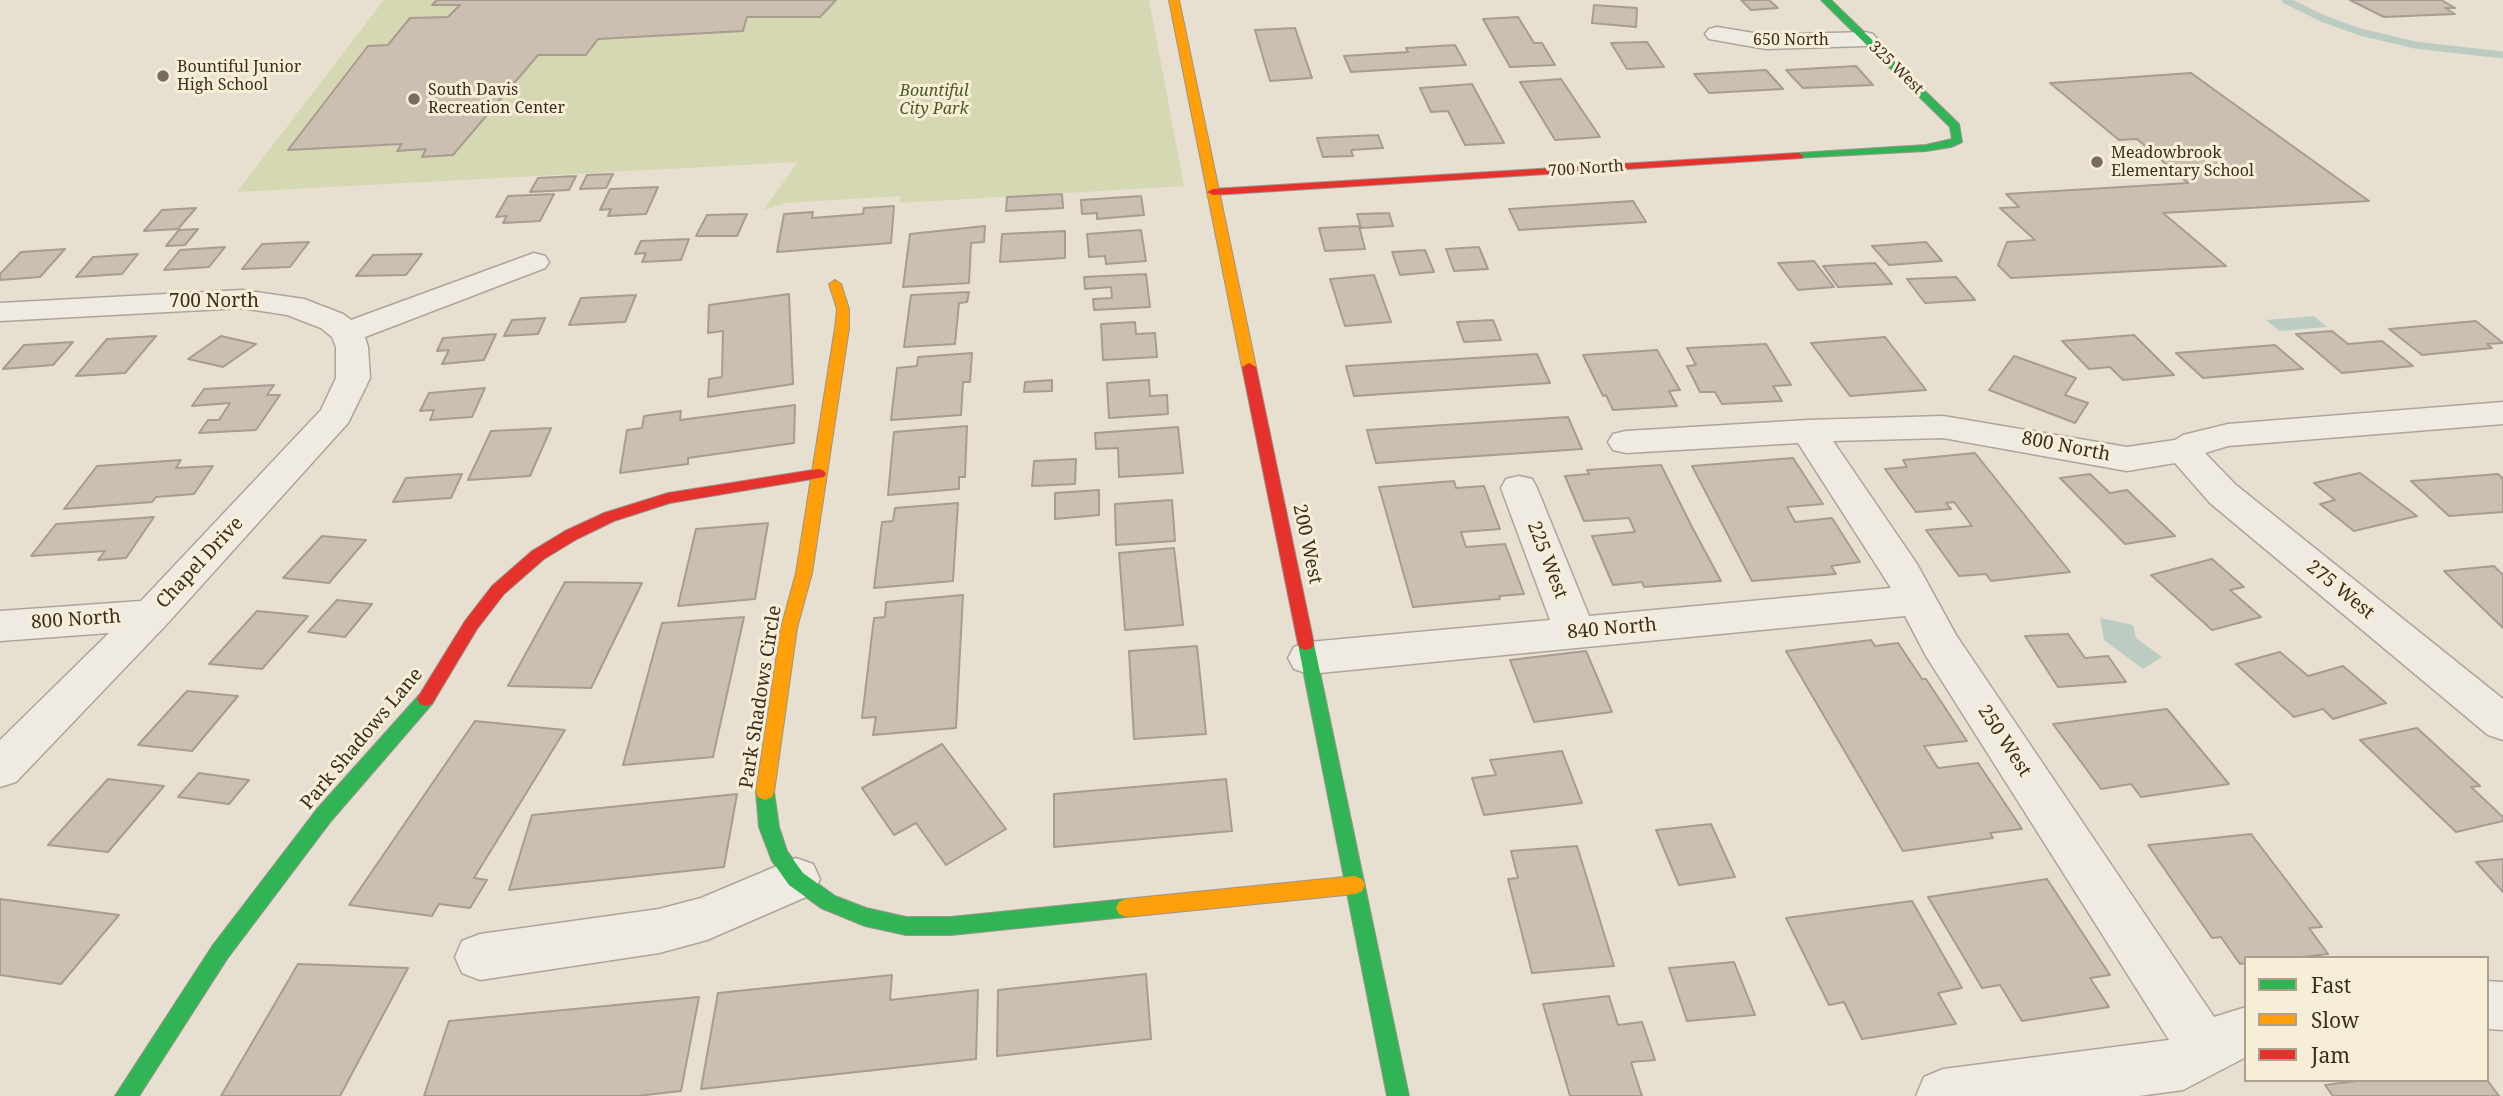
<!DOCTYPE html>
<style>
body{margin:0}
#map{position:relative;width:2503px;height:1096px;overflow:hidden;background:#e7e0d1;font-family:"Noto Serif",serif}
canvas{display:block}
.legend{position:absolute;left:2244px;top:956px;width:245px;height:126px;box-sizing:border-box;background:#f7eed8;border:2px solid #ada18e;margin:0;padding:9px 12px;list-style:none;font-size:21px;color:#3d2e20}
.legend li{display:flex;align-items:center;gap:14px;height:35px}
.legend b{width:35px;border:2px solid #ada18e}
</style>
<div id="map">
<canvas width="2503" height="1096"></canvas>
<ul class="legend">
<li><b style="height:9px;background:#30b455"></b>Fast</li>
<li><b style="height:9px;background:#ff9f0a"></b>Slow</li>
<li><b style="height:9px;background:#e5322d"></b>Jam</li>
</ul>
</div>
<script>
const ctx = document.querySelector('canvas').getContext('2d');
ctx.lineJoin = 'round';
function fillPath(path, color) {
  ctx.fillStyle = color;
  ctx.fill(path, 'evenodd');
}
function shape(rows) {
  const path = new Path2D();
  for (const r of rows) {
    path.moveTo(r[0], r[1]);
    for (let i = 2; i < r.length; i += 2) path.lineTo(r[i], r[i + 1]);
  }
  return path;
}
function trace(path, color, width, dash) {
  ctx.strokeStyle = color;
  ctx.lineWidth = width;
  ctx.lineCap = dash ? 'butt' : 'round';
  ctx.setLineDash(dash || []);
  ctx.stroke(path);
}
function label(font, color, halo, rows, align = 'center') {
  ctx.font = font + ' "Noto Serif",serif';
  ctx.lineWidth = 6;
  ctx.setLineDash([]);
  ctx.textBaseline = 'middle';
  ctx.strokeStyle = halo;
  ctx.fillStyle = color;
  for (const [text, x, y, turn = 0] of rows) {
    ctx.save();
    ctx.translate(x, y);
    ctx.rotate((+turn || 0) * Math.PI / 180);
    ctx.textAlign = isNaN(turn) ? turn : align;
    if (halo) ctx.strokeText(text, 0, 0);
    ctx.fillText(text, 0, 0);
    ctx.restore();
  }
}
fillPath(shape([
 [384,0,1149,0,1184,186,900,203,900,196,786,203,763,210,798,162,237,192]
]), '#d6d7b3');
fillPath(shape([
 [2314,316,2327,327,2279,331,2266,320],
 [2100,618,2133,625,2136,638,2162,657,2143,669,2104,640]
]), '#bcccc2');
trace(shape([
 [2285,0,2324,19,2360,32,2415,45,2503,55]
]), '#bcccc2', 7);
const building = shape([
 [437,0,836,0,820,17,747,17,743,31,598,39,586,55,538,55,453,155,422,157,426,149,397,151,402,144,288,150,368,46,388,45,410,18,448,17,460,5,432,5,437,0],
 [1741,0,1769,0,1778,8,1751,10,1741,0],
 [2350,0,2441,0,2455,8,2445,8,2455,14,2384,17,2350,0],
 [1594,5,1637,8,1636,27,1592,23,1594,5],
 [1518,17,1534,43,1542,43,1555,65,1510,67,1483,19,1518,17],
 [1295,28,1312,78,1270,81,1255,30,1295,28],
 [1647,42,1664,67,1627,69,1611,43,1647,42],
 [1455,45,1466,65,1351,72,1344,56,1408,52,1406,48,1455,45],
 [1856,66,1873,85,1803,88,1786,70,1856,66],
 [1766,70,1783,89,1709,93,1694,74,1766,70],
 [2191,73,2369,201,2163,213,2226,266,2011,278,1998,265,2007,242,2035,240,2000,208,2019,207,2006,194,2188,183,2137,139,2119,140,2050,83,2191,73],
 [1561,79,1600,137,1555,140,1520,82,1561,79],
 [1472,84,1504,143,1465,145,1448,111,1431,112,1420,88,1472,84],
 [1378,135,1383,148,1351,150,1353,156,1323,157,1317,138,1378,135],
 [613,174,606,188,580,189,587,175,613,174],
 [576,176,569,190,530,192,538,178,576,176],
 [658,187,646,214,608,216,611,209,600,210,610,189,658,187],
 [554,194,540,221,503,223,507,216,496,217,508,196,554,194],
 [1062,194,1063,208,1006,211,1007,197,1062,194],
 [1141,196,1144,215,1097,219,1097,213,1082,214,1081,200,1141,196],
 [1633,201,1646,222,1519,230,1509,209,1633,201],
 [894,206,891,243,777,252,784,214,813,212,812,218,863,214,864,208,894,206],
 [196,208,178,229,144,231,162,210,196,208],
 [1389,213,1393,226,1361,228,1357,214,1389,213],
 [747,214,737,236,696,236,707,215,747,214],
 [985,226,984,242,971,243,969,283,903,287,910,234,985,226],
 [1359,226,1365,249,1325,251,1319,228,1359,226],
 [198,229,185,245,166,246,179,230,198,229],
 [1141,230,1146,261,1106,264,1105,256,1089,257,1087,234,1141,230],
 [1065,231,1065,258,1000,262,1002,234,1065,231],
 [689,239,681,260,642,262,646,253,635,254,641,241,689,239],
 [309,242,290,267,242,269,262,244,309,242],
 [1926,242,1942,261,1889,265,1872,246,1926,242],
 [225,247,209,267,164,270,180,250,225,247],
 [1479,247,1488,269,1454,271,1446,249,1479,247],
 [65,249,40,277,0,280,0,274,21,252,65,249],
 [1425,250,1434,272,1400,275,1392,252,1425,250],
 [138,254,122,274,76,277,93,257,138,254],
 [422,254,406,275,356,276,373,255,422,254],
 [1814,261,1834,287,1798,290,1778,263,1814,261],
 [1875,263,1892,284,1838,287,1823,266,1875,263],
 [1146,274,1150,307,1094,310,1093,299,1112,298,1111,287,1085,289,1084,277,1146,274],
 [1374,275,1391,322,1345,326,1330,279,1374,275],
 [1956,277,1975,300,1925,303,1907,279,1956,277],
 [969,292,967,302,959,303,955,344,904,347,911,295,969,292],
 [789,294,793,384,708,397,709,379,722,377,723,331,708,333,709,305,789,294],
 [636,295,625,322,569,325,581,298,636,295],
 [545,318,538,334,504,336,512,320,545,318],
 [1493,320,1501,340,1464,342,1457,322,1493,320],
 [2476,321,2503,343,2487,344,2492,348,2422,355,2389,329,2476,321],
 [1135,322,1136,334,1155,333,1157,357,1103,360,1101,324,1135,322],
 [2332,331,2348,344,2382,341,2413,366,2342,373,2296,334,2332,331],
 [496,334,484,360,442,364,449,350,437,351,443,338,496,334],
 [2134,335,2174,375,2123,380,2110,367,2089,369,2062,341,2134,335],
 [156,336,125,373,76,376,107,339,156,336],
 [221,336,256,344,223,367,188,359,221,336],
 [1885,337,1926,390,1850,396,1811,343,1885,337],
 [73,342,53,365,3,369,24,345,73,342],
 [1766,344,1791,385,1773,386,1782,401,1722,404,1715,392,1700,392,1687,366,1696,365,1687,348,1766,344],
 [2275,345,2303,369,2203,378,2176,353,2275,345],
 [1657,350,1680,390,1669,391,1677,406,1613,410,1606,395,1603,396,1583,355,1657,350],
 [972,353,970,382,963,382,961,415,891,420,897,368,917,366,918,357,972,353],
 [1537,354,1550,383,1354,396,1346,366,1537,354],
 [2014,356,2076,378,2065,395,2088,403,2075,423,1989,390,2014,356],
 [1052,380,1052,391,1024,392,1025,382,1052,380],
 [1149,380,1150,396,1167,395,1168,414,1109,418,1107,383,1149,380],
 [274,385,267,395,280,395,256,430,199,433,208,420,219,420,230,403,192,406,204,389,274,385],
 [485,388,472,417,430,420,434,410,420,411,429,393,485,388],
 [795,405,794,443,688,458,688,464,620,473,627,430,642,428,644,416,681,411,680,420,795,405],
 [1568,417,1582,449,1376,463,1367,430,1568,417],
 [967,426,965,477,959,477,959,489,888,495,894,432,967,426],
 [1178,427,1183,473,1119,477,1118,448,1096,449,1095,433,1178,427],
 [551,428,530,476,468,480,491,431,551,428],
 [1975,453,2070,572,1991,581,1986,574,1959,576,1926,530,1972,526,1954,502,1946,503,1951,509,1916,512,1885,469,1907,467,1903,460,1975,453],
 [1793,458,1823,504,1787,507,1795,522,1832,518,1860,562,1831,566,1836,574,1752,581,1692,466,1793,458],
 [1076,459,1075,484,1032,486,1034,461,1076,459],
 [181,460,176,468,213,466,194,494,156,497,152,502,64,509,97,466,181,460],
 [1661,465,1692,527,1721,581,1644,587,1642,582,1613,585,1592,536,1635,532,1629,518,1584,521,1565,476,1589,474,1587,470,1661,465],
 [2360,473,2417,516,2354,531,2320,504,2335,500,2314,483,2360,473],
 [462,474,451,498,393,502,406,478,462,474],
 [2090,474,2110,493,2127,490,2175,536,2125,544,2060,478,2090,474],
 [2498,474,2503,479,2503,512,2449,516,2411,481,2498,474],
 [1454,481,1456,488,1484,486,1500,529,1461,532,1466,547,1505,544,1524,594,1499,596,1500,599,1413,607,1379,487,1454,481],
 [1099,490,1099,515,1055,519,1055,493,1099,490],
 [1172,500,1175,541,1116,545,1115,504,1172,500],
 [958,503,953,581,874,588,882,522,893,521,895,508,958,503],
 [154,517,126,558,98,560,105,551,31,556,56,524,154,517],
 [768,523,755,599,678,606,696,529,768,523],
 [322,536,366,540,329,583,283,578,322,536],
 [1174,548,1183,625,1125,630,1119,553,1174,548],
 [2212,559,2244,587,2230,590,2261,617,2212,630,2151,575,2212,559],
 [2494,566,2503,575,2503,628,2444,571,2494,566],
 [565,582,642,583,591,688,508,686,565,582],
 [963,595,956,728,873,735,876,717,862,718,874,618,885,617,886,602,963,595],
 [337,600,372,604,345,637,308,632,337,600],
 [257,611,308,616,262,669,209,664,257,611],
 [744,617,713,757,623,765,662,623,744,617],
 [2068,634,2085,658,2108,656,2126,682,2058,687,2025,636,2068,634],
 [1871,640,1875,646,1898,643,1922,679,1926,679,1967,741,1924,746,1938,768,1978,763,2022,829,1990,833,1993,838,1903,851,1786,651,1871,640],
 [1197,646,1206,734,1134,739,1129,651,1197,646],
 [1586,651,1612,712,1534,722,1510,660,1586,651],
 [2280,652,2308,676,2343,666,2386,703,2333,719,2323,709,2294,717,2236,664,2280,652],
 [187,691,238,696,192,751,138,745,187,691],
 [2167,709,2229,784,2141,797,2131,784,2101,789,2053,724,2167,709],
 [475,721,565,730,474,878,487,880,470,908,439,904,432,916,349,905,475,721],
 [2417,728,2480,786,2471,787,2503,817,2503,821,2456,832,2360,740,2417,728],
 [942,744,1006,829,946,865,916,823,894,835,862,788,942,744],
 [1562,751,1582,803,1484,815,1472,778,1496,775,1490,760,1562,751],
 [199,773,249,780,229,804,178,797,199,773],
 [108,779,164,786,108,852,48,845,108,779],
 [1226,779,1232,831,1054,847,1054,794,1226,779],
 [737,794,724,867,509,890,532,815,737,794],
 [1711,824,1735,877,1679,885,1656,830,1711,824],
 [2251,834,2322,927,2309,928,2328,954,2294,958,2246,958,2246,963,2240,964,2221,937,2212,938,2148,845,2251,834],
 [1577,846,1614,966,1532,973,1508,879,1518,878,1511,851,1577,846],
 [2503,859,2503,892,2476,862,2503,859],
 [2047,879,2110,975,2090,978,2109,1007,2022,1021,2000,985,1982,988,1928,897,2047,879],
 [0,899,119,915,61,984,0,975,0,899],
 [1912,901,1962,988,1938,993,1956,1024,1862,1039,1844,1002,1829,1005,1786,918,1912,901],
 [1734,962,1755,1015,1687,1021,1669,968,1734,962],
 [298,964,408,968,340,1096,221,1096,298,964],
 [1146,974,1151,1039,997,1056,998,990,1146,974],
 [892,975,890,1000,978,990,976,1059,701,1089,718,993,892,975],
 [1609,996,1618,1025,1642,1022,1655,1060,1631,1062,1642,1096,1570,1096,1543,1004,1609,996],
 [699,997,681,1091,637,1096,424,1096,449,1021,699,997],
 [2365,1080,2487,1080,2499,1096,2333,1096,2325,1085,2365,1080]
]);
fillPath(building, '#cbbfb2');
trace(building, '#a89c90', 2);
const street = shape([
 [1717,27,1766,35,1865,32,1873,34,1877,39,1873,44,1865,46,1766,49,1709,39,1705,34,1709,29,1717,27],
 [534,253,545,256,549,262,545,268,365,337,368,347,370,378,348,423,166,625,16,782,0,787,0,740,109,633,0,641,0,611,141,601,321,410,336,378,336,347,332,337,321,328,287,315,242,308,0,321,0,303,242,290,304,299,343,314,351,320,534,253],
 [2503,402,2503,424,2228,446,2205,453,2236,485,2503,699,2503,740,2488,735,2210,503,2175,463,2127,471,1943,438,1833,441,1917,564,1956,635,2214,1017,2246,1007,2246,1057,2183,1090,2139,1096,1916,1096,1924,1077,1943,1069,2169,1040,1926,656,1905,616,1309,674,1294,669,1288,658,1294,647,1309,642,1550,620,1501,488,1506,479,1519,476,1532,479,1537,488,1589,616,1891,588,1798,443,1626,453,1613,450,1608,442,1613,434,1626,431,1808,420,1943,416,2127,447,2175,440,2183,435,2228,424,2503,402],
 [796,858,813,864,820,879,813,894,707,940,659,953,480,980,462,973,455,957,462,941,480,934,659,909,701,898,796,858],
 [2487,981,2503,982,2503,1030,2487,1029,2487,981]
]);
const fast = shape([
 [1821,0,1831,0,1959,124,1962,142,1951,147,1926,151,1794,158,1792,156,1798,153,1926,145,1952,139,1950,127,1821,0],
 [1306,638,1312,640,1314,644,1409,1096,1387,1096,1298,644,1300,640,1306,638],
 [426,692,432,694,435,699,432,704,331,821,227,959,139,1096,115,1096,213,945,317,809,420,694,426,692],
 [765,784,772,787,774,792,779,827,787,851,803,873,835,896,866,908,906,917,951,917,1126,899,1133,902,1136,908,1133,914,1126,917,951,935,906,935,865,926,821,908,789,885,772,861,759,827,756,792,758,787,765,784]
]);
const slow = shape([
 [1169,0,1179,0,1256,367,1249,371,1242,367,1169,0],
 [835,280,841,284,849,309,849,328,812,573,797,628,774,792,772,797,765,800,758,797,756,792,781,628,796,573,835,328,837,309,829,284,835,280],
 [1355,876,1362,879,1365,885,1362,891,1355,894,1126,917,1119,914,1116,908,1119,902,1126,899,1355,876]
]);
const jam = shape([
 [1798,153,1804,156,1802,158,1213,195,1207,192,1213,189,1798,153],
 [1249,363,1256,367,1314,644,1312,648,1306,650,1300,648,1298,644,1242,367,1249,363],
 [819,469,824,471,826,474,824,477,670,503,614,521,577,539,544,559,504,594,477,629,432,704,426,706,420,704,417,699,420,694,465,621,492,586,532,551,565,531,604,513,668,493,819,469]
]);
trace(street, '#ada599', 3);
trace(fast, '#9c958a', 2);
trace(slow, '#9c958a', 2);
trace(jam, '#9c958a', 2);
fillPath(street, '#efebe3');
fillPath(fast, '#30b455');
fillPath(slow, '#ff9f0a');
fillPath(jam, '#e5322d');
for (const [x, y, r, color] of [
 [163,76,7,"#786c5e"],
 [414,99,7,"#786c5e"],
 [2097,162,7,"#786c5e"]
]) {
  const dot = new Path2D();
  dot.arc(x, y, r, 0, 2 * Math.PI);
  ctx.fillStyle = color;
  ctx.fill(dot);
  trace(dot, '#f7eed8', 2.5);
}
label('16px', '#3d2e20', '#f7eed8', [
 ["650 North",1791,40],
 ["325 West",1896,68,44],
 ["700 North",1586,169,-4]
]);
label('16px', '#3d2e20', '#f7eed8', [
 ["Bountiful Junior",177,67],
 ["High School",177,85],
 ["South Davis",428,90],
 ["Recreation Center",428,108],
 ["Meadowbrook",2111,153],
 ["Elementary School",2111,171]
], 'left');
label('italic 16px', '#4d5a26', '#f7eed8', [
 ["Bountiful",934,91],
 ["City Park",934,109]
]);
label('19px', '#3d2e20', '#f7eed8', [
 ["700 North",214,302],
 ["800 North",2066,447,11],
 ["200 West",1307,544,78],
 ["225 West",1547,560,69],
 ["Chapel Drive",200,563,-47],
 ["275 West",2340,590,39],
 ["800 North",76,620,-4],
 ["840 North",1612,629,-5],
 ["Park Shadows Circle",761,697,-81],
 ["Park Shadows Lane",362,739,-50],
 ["250 West",2004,741,57]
]);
</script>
